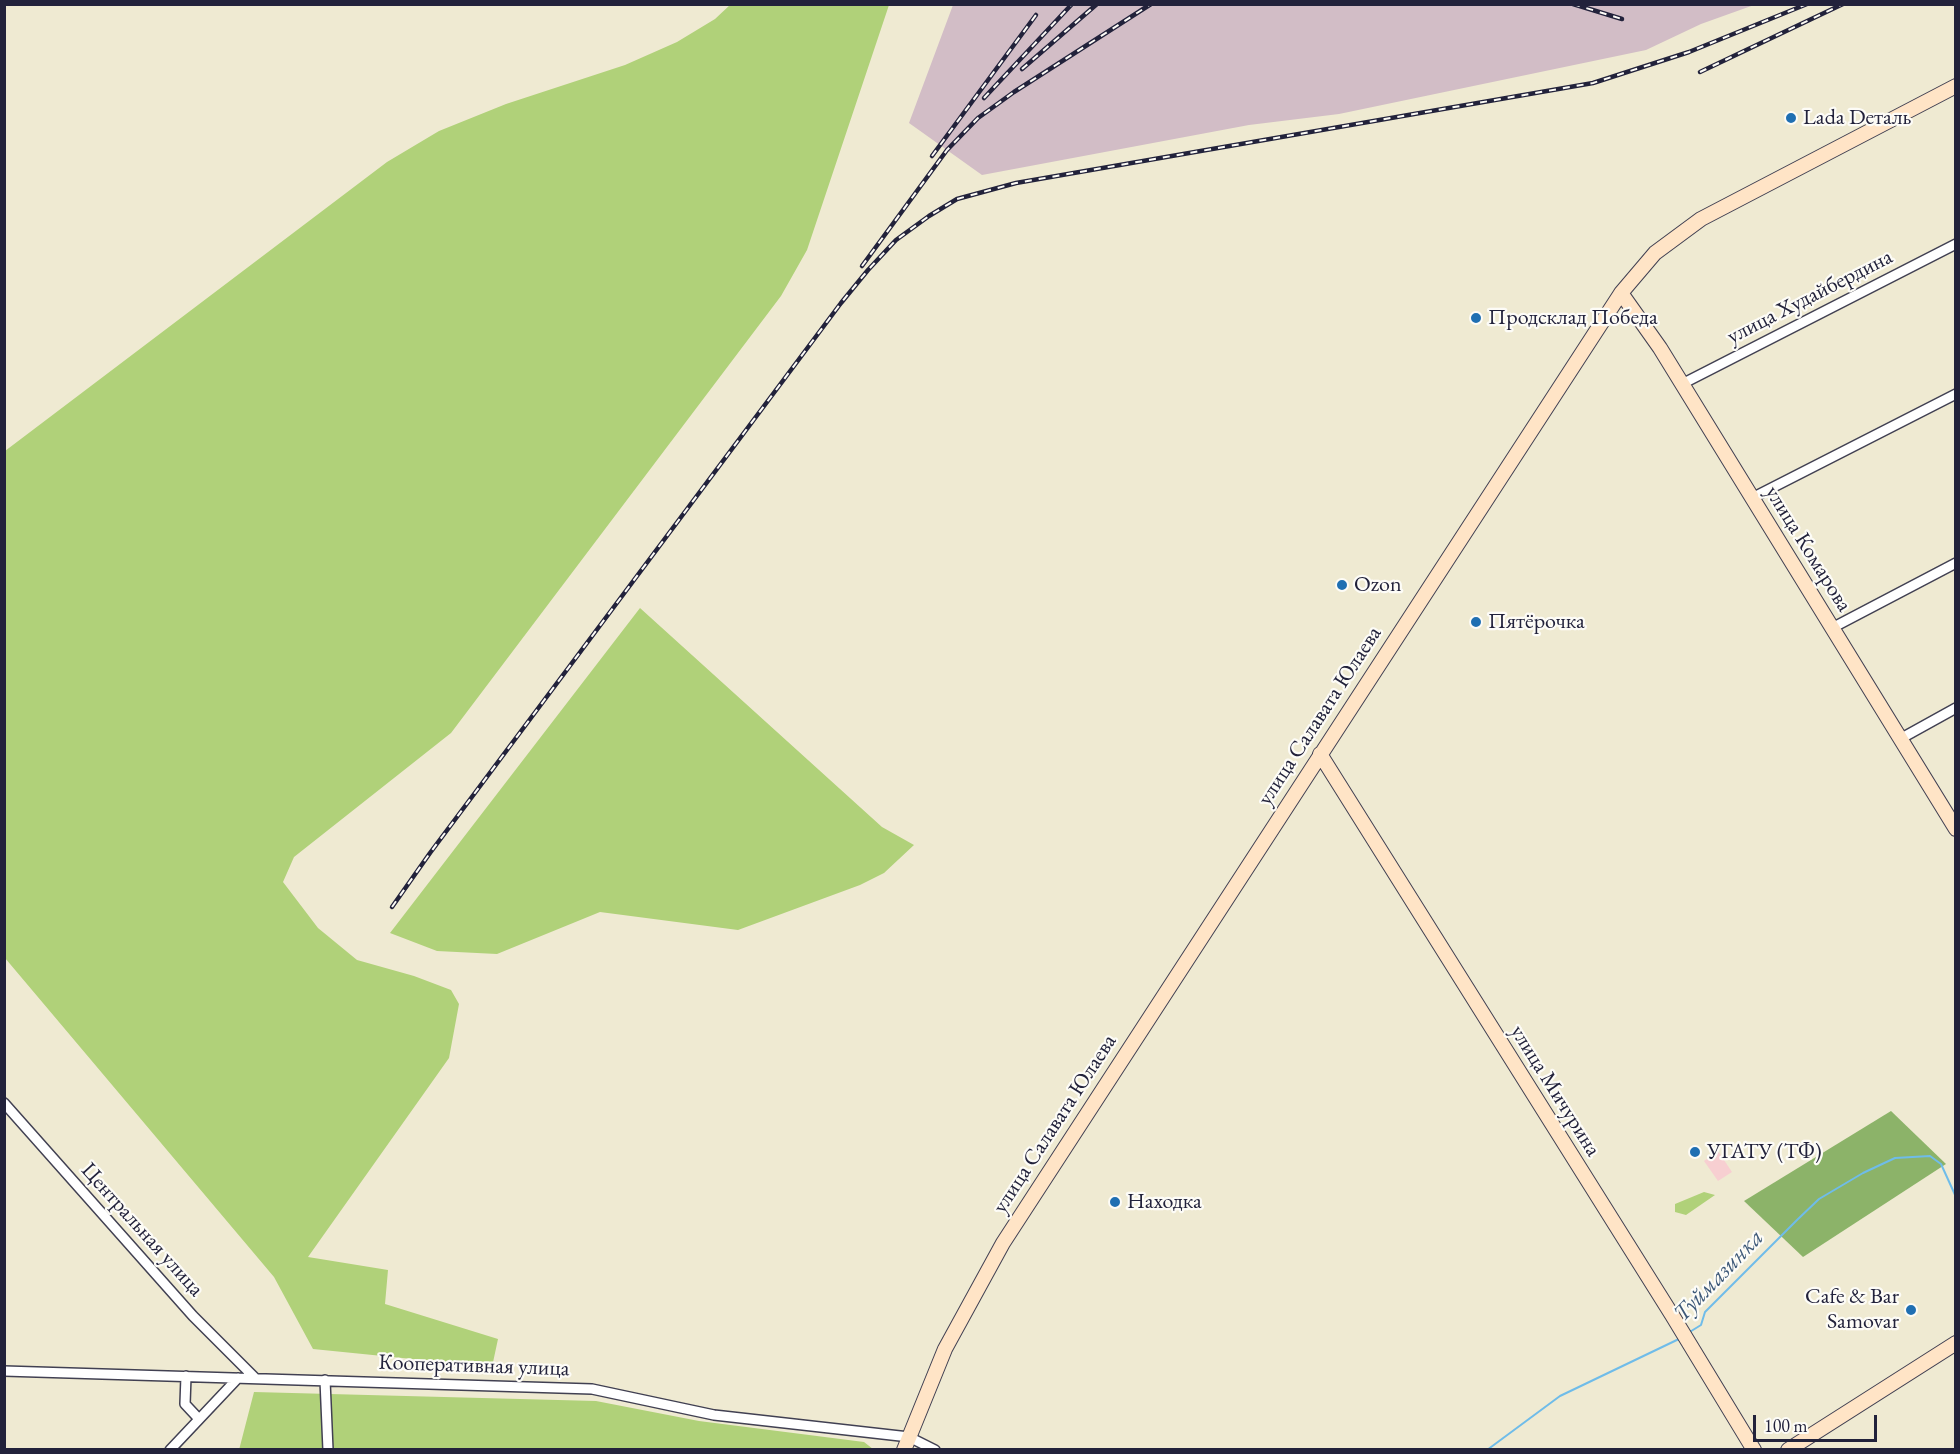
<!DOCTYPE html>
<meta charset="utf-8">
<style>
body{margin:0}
#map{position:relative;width:1960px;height:1454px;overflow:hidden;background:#efead2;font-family:"EB Garamond",serif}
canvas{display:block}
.frame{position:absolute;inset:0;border:6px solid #22223b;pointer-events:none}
.scale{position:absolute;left:1753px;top:1415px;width:124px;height:27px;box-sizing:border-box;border:3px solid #22223b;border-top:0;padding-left:8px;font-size:18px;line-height:21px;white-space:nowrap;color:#22223b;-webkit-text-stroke:4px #fdfcf7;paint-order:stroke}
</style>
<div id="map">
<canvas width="1960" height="1454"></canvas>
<div class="frame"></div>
<div class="scale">100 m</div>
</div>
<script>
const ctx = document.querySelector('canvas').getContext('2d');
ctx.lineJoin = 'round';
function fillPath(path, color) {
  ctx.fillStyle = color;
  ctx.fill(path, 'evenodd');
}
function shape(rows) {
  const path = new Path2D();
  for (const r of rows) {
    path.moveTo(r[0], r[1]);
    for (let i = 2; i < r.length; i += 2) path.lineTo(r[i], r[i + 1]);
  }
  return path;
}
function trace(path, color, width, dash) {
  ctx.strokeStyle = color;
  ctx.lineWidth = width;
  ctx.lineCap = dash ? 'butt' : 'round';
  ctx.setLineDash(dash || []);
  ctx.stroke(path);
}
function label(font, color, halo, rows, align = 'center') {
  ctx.font = font + ' "EB Garamond",serif';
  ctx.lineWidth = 4.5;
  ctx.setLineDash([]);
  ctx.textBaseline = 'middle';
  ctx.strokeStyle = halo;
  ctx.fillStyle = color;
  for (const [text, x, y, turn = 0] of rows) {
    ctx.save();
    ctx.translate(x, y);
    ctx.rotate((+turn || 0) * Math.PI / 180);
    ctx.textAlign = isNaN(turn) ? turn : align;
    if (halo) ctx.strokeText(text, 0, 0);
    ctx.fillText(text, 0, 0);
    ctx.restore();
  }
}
fillPath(shape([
 [1718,1151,1732,1172,1718,1181,1704,1161]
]), '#f7cfd1');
fillPath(shape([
 [953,5,953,4,1754,5,1701,24,1646,50,1339,114,1249,125,982,175,909,123]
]), '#d2bdc6');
fillPath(shape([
 [731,4,889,5,807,250,781,296,451,733,294,857,283,882,318,928,357,960,414,976,451,990,459,1004,449,1058,308,1257,388,1270,385,1304,498,1339,492,1367,313,1349,274,1277,5,958,5,451,387,162,439,131,506,104,625,65,677,42,715,19],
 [640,608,882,827,914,845,884,873,860,885,738,930,600,912,497,954,437,951,390,933],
 [1704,1192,1715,1195,1686,1215,1675,1212,1675,1204],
 [254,1392,596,1401,699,1421,864,1442,873,1449,239,1450]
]), '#b0d179');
fillPath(shape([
 [1891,1111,1946,1164,1803,1257,1744,1201]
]), '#8cb369');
trace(shape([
 [1688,1333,1701,1325,1705,1312,1797,1220,1819,1199,1863,1173,1895,1158,1930,1156,1941,1164,1956,1197],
 [1487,1450,1560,1396,1681,1338]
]), '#6fbce9', 2);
const street = shape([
 [1682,384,1956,244],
 [1752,498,1956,394],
 [1832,628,1956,563],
 [1900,739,1956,708],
 [4,1103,193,1316,255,1378],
 [4,1371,592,1389,714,1415,909,1437,935,1450],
 [186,1376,185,1404,199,1419],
 [325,1380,328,1450],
 [170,1450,238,1378]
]);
const secondary = shape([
 [1621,293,1660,348,1956,829],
 [1320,754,1672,1315,1754,1450],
 [904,1450,945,1349,1003,1243,1621,293,1655,253,1701,219,1956,86],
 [1788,1450,1956,1343]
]);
trace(street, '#414052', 12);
trace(secondary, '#414052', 16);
trace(street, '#fff', 9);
trace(secondary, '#ffe4c6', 14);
const rail = shape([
 [1573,4,1622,19],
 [1022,69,1097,4],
 [1700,72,1843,4],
 [984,98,1072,4],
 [932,156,1036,15],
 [862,266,947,150,978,118,1014,92,1151,4],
 [392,907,430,853,841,303,868,270,896,240,929,216,957,199,1016,183,1593,83,1689,52,1807,4]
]);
trace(rail, '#22223b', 4.5);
trace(rail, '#fdfcf7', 2, [7]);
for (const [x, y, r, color] of [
 [1791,118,6,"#1f6fb2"],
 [1476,318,6,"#1f6fb2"],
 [1342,585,6,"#1f6fb2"],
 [1476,622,6,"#1f6fb2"],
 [1695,1152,6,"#1f6fb2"],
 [1115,1202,6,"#1f6fb2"],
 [1911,1310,6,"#1f6fb2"]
]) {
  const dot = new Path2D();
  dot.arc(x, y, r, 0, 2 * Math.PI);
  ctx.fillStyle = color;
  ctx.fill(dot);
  trace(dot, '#fdfcf7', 2);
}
label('22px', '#22223b', '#fdfcf7', [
 ["Lada Dеталь",1803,118],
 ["Продсклад Победа",1488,318],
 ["Ozon",1354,585],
 ["Пятёрочка",1488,622],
 ["УГАТУ (ТФ)",1707,1152],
 ["Находка",1127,1202],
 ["Cafe & Bar",1899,1297,"right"],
 ["Samovar",1899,1322,"right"]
], 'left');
label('22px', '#22223b', '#fdfcf7', [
 ["улица Худайбердина",1810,297,-27],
 ["улица Комарова",1808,549,58],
 ["улица Салавата Юлаева",1320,716,-57],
 ["улица Мичурина",1555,1091,58],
 ["улица Салавата Юлаева",1055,1124,-57],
 ["Центральная улица",142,1230,48],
 ["Кооперативная улица",474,1366,2]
]);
label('italic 24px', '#3d5878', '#fdfcf7', [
 ["Туймазинка",1719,1276,-46]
]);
</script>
